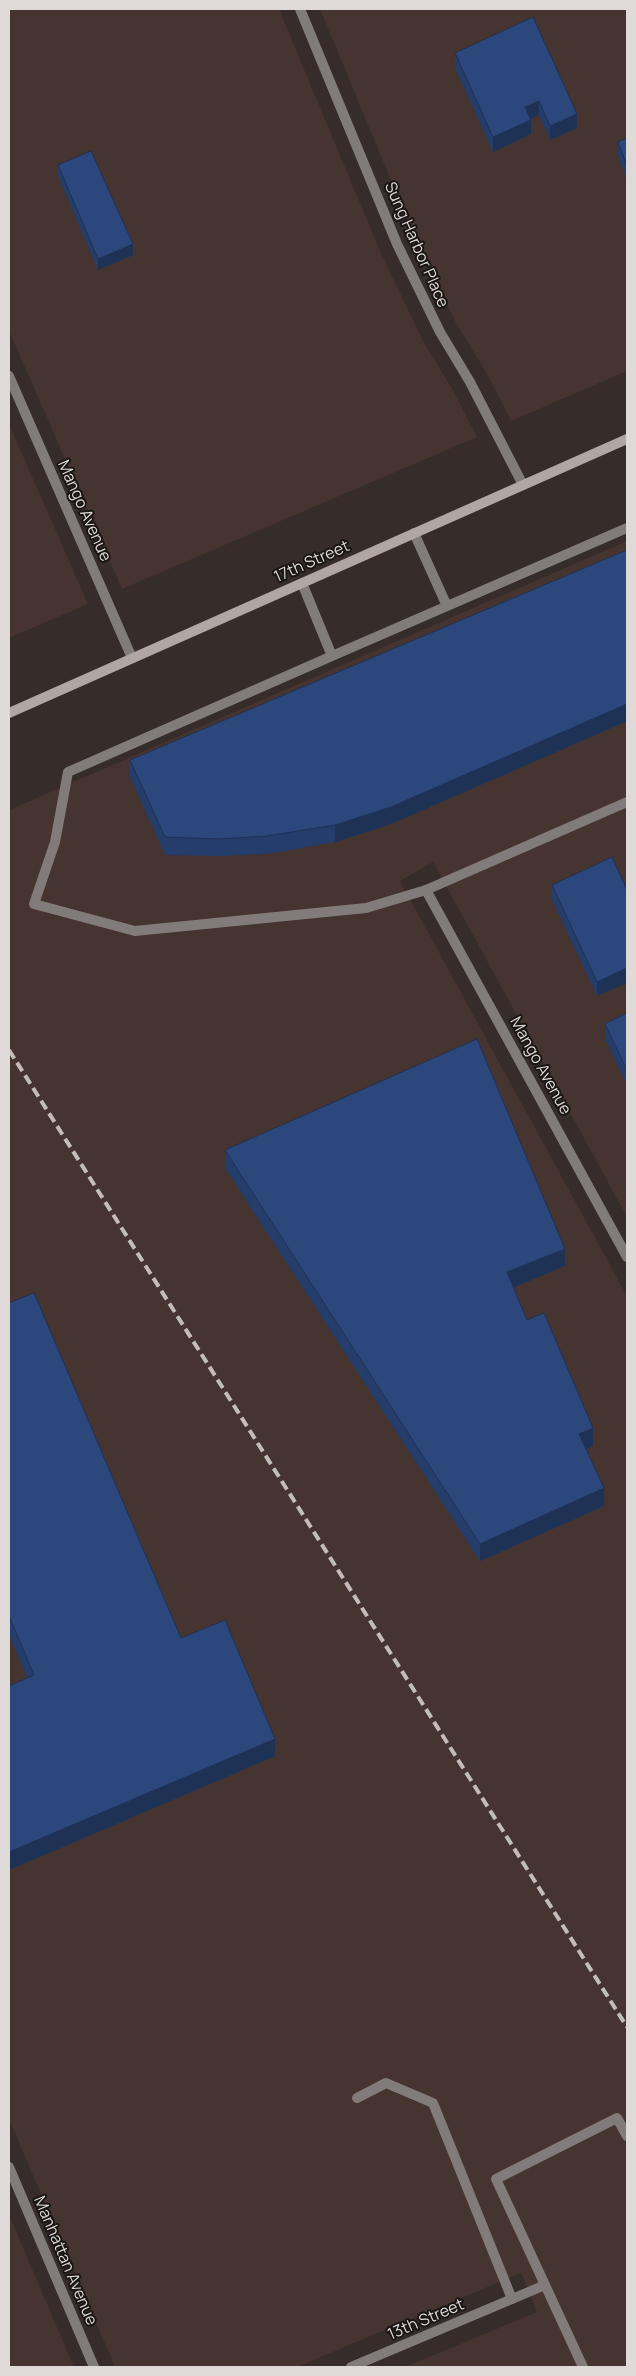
<!DOCTYPE html>
<style>
body{margin:0}
#map{position:relative;width:636px;height:2376px;overflow:hidden;background:#362c29;font-family:Manrope,sans-serif}
canvas{display:block}
.frame{position:absolute;inset:0;border:10px solid #dfd9d7;pointer-events:none}
</style>
<div id="map">
<canvas width="636" height="2376"></canvas>
<div class="frame"></div>
</div>
<script>
const ctx = document.querySelector('canvas').getContext('2d');
ctx.lineJoin = 'round';
function fillPath(path, color) {
  ctx.fillStyle = color;
  ctx.fill(path, 'evenodd');
}
function shape(rows) {
  const path = new Path2D();
  for (const r of rows) {
    path.moveTo(r[0], r[1]);
    for (let i = 2; i < r.length; i += 2) path.lineTo(r[i], r[i + 1]);
  }
  return path;
}
function trace(path, color, width, dash) {
  ctx.strokeStyle = color;
  ctx.lineWidth = width;
  ctx.lineCap = dash ? 'butt' : 'round';
  ctx.setLineDash(dash || []);
  ctx.stroke(path);
}
function label(font, color, halo, rows, align = 'center') {
  ctx.font = font + ' Manrope,sans-serif';
  ctx.lineWidth = 4;
  ctx.setLineDash([]);
  ctx.textBaseline = 'middle';
  ctx.strokeStyle = halo;
  ctx.fillStyle = color;
  for (const [text, x, y, turn = 0] of rows) {
    ctx.save();
    ctx.translate(x, y);
    ctx.rotate((+turn || 0) * Math.PI / 180);
    ctx.textAlign = isNaN(turn) ? turn : align;
    if (halo) ctx.strokeText(text, 0, 0);
    ctx.fillText(text, 0, 0);
    ctx.restore();
  }
}
fillPath(shape([
 [9,9,279,9,380,251,423,341,454,392,477,437,122,589,9,331],
 [320,9,627,9,627,371,511,421,486,372,456,323,414,236],
 [9,424,88,604,9,638],
 [627,541,627,1217,433,862,400,881,627,1296,627,2367,405,2367,537,2312,521,2273,297,2367,115,2367,9,2119,9,810],
 [9,2215,74,2367,9,2367]
]), '#45342f');
trace(shape([
 [414,533,447,606],
 [302,583,332,656,68,772,55,842,34,904,135,931,366,908,426,890,627,802],
 [332,656,627,528],
 [357,2098,386,2083,433,2103,512,2299,545,2285],
 [583,2367,496,2179,617,2118,627,2136]
]), '#817b7a', 10);
trace(shape([
 [300,9,397,244,440,332,470,382,523,485],
 [9,376,132,658],
 [426,890,627,1257],
 [9,2167,94,2367],
 [351,2367,512,2299]
]), '#817b7a', 10);
trace(shape([
 [9,713,627,439]
]), '#b0a7a4', 10);
trace(shape([
 [9,1050,627,2027]
]), '#c3bdba', 4, [10, 5]);
fillPath(shape([
 [533,17,577,128,550,140,539,115,530,119,531,134,493,152,455,68,455,53],
 [627,138,627,181,618,156,618,142],
 [58,165,133,255,98,270,58,176],
 [627,550,627,721,391,824,335,842,267,854,218,856,165,855,130,777,130,760],
 [552,885,627,890,597,996,552,900],
 [627,1013,627,1085,605,1039,605,1024],
 [225,1150,565,1266,513,1287,527,1320,593,1446,586,1449,604,1506,480,1561,225,1168],
 [9,1303,181,1638,275,1756,9,1870,9,1686,27,1678,9,1634]
]), '#253d6a');
fillPath(shape([
 [539,101,539,115,525,121,525,107],
 [577,114,577,128,550,140,550,126],
 [531,120,531,134,493,152,493,137],
 [133,244,133,255,98,270,98,259],
 [627,704,627,721,391,824,335,842,335,825],
 [627,968,627,983,597,996,597,982],
 [565,1249,565,1266,507,1290,507,1272],
 [593,1428,593,1446,579,1452,579,1434],
 [604,1488,604,1506,480,1561,480,1544],
 [275,1739,275,1756,9,1870,9,1852]
]), '#1e3256');
const building = shape([
 [533,17,577,114,550,126,539,101,525,107,531,120,493,137,455,53,533,17],
 [627,138,627,166,618,142,627,138],
 [91,151,133,244,98,259,58,165,91,151],
 [627,550,627,704,391,807,335,825,267,836,218,839,165,837,130,760,627,550],
 [612,857,627,890,627,968,597,982,552,885,612,857],
 [627,1013,627,1070,605,1024,627,1013],
 [477,1039,565,1249,507,1272,527,1320,544,1313,593,1428,579,1434,604,1488,480,1544,225,1150,477,1039],
 [34,1293,181,1638,225,1620,275,1739,9,1852,9,1686,34,1675,9,1616,9,1303,34,1293]
]);
fillPath(building, '#2b477b');
trace(building, '#1e3256', 1);
label('16px', '#dfd9d7', '#1a1614', [
 ["Sung Harbor Place",416,245,66],
 ["Mango Avenue",84,511,66],
 ["17th Street",312,562,-24],
 ["Mango Avenue",540,1066,61],
 ["Manhattan Avenue",65,2261,67],
 ["13th Street",426,2320,-23]
]);
</script>
